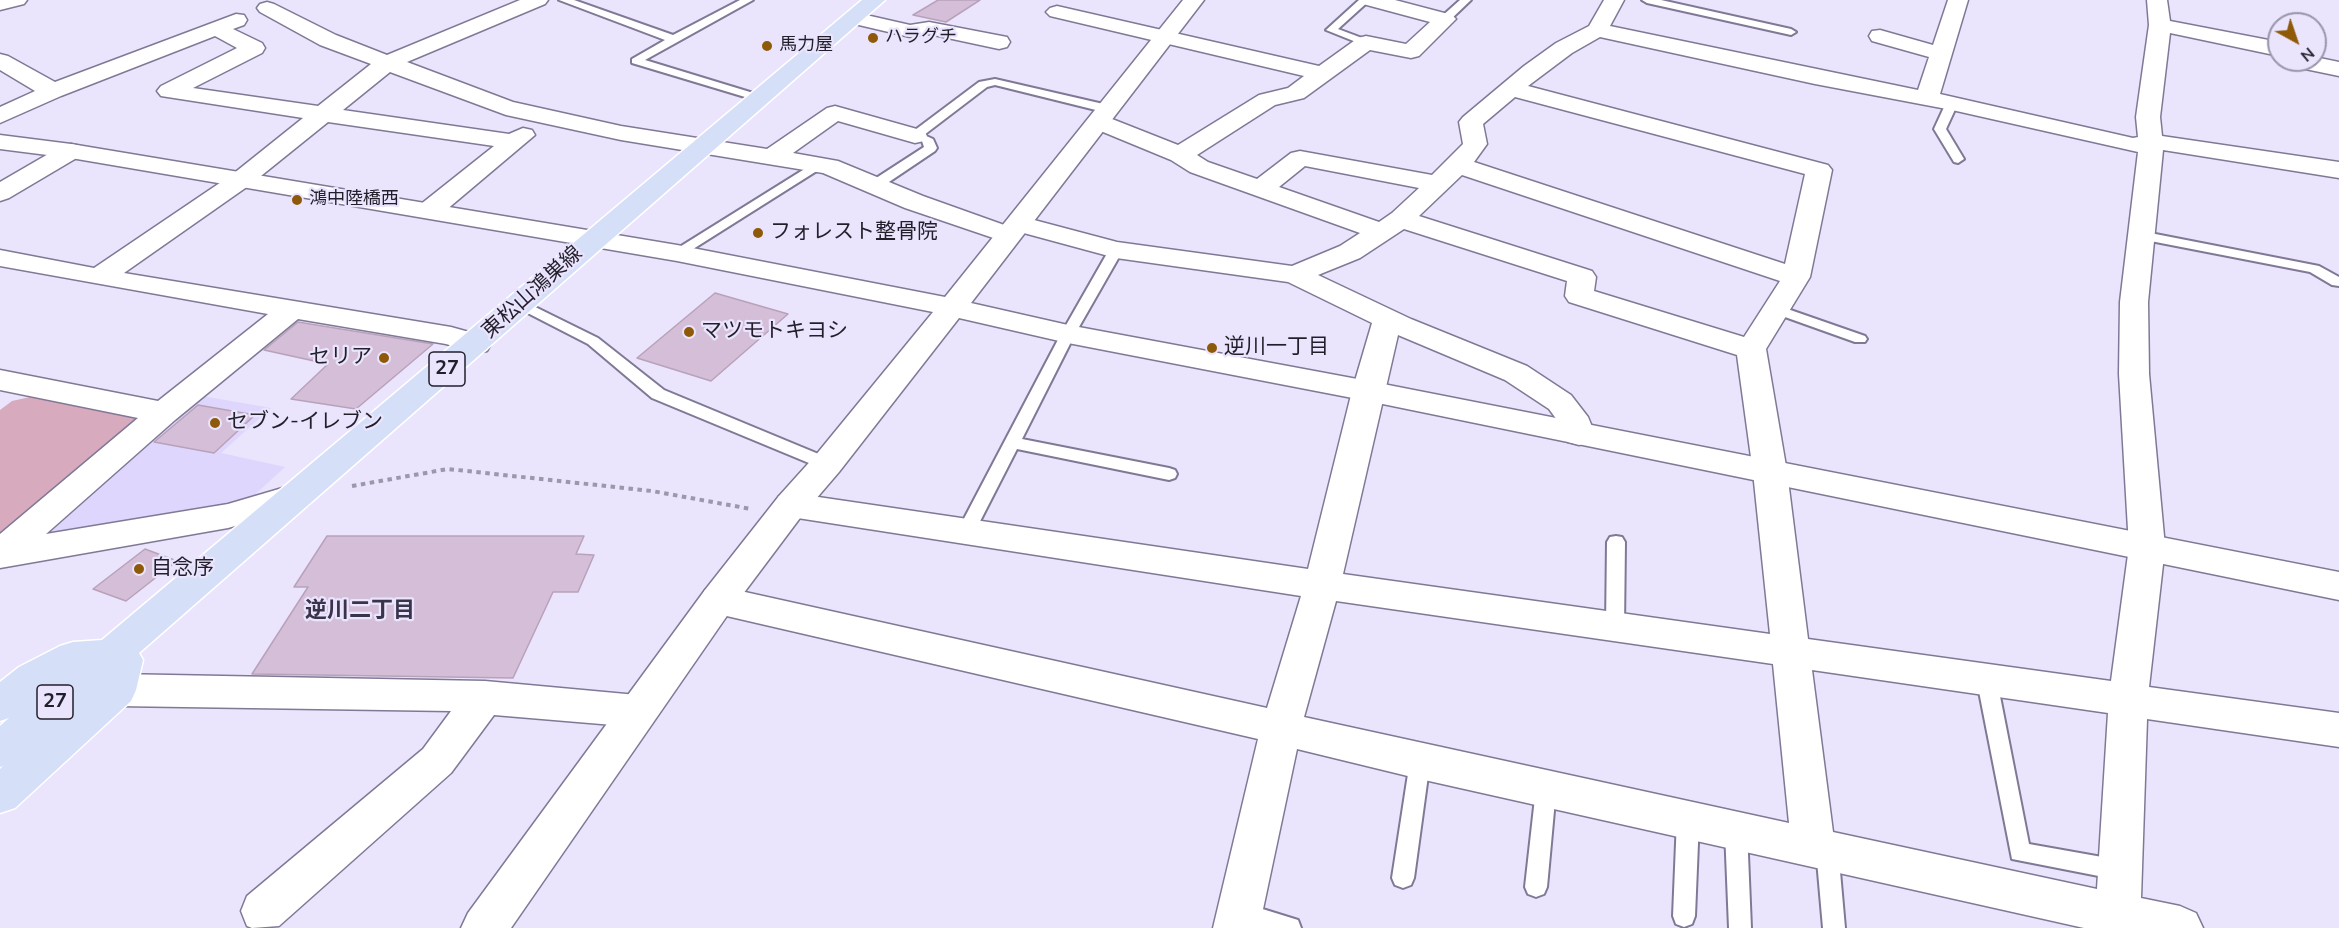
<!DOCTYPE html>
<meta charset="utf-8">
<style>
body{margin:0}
#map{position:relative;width:2339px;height:928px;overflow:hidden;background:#eae4fd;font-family:"Nunito Sans",sans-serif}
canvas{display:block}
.north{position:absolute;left:2267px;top:12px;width:60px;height:60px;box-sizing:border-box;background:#eae4fd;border:2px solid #9a95a9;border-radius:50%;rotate:140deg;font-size:16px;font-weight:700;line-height:24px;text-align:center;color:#221f2b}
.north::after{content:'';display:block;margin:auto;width:21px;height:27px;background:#8e5a0a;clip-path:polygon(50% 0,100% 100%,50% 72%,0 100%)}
</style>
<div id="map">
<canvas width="2339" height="928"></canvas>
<div class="north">N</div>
</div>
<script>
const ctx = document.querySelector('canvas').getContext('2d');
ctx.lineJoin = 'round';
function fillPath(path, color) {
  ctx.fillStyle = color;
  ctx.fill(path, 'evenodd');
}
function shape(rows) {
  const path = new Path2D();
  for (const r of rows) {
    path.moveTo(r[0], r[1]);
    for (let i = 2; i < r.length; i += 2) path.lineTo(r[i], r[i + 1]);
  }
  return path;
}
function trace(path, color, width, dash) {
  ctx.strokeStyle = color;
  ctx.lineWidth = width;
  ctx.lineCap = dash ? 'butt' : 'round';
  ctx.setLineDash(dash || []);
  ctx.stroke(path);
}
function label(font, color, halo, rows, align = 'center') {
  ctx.font = font + ' "Nunito Sans","Noto Sans JP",sans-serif';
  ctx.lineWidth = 4.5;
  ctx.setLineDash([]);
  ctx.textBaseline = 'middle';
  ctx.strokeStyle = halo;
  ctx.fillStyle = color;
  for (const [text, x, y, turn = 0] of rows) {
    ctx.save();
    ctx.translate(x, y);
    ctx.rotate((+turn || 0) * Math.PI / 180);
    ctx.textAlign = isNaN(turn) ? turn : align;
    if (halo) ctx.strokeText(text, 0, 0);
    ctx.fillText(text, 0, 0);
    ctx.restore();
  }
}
fillPath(shape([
 [202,396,271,408,221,453,285,467,247,502,34,544]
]), '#dfd6fd');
fillPath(shape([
 [30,397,141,419,0,542,0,410,12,401]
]), '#d8aabe');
const building = shape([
 [938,0,980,0,946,22,913,15,938,0],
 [715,293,788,314,711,381,637,358,715,293],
 [298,322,341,329,433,344,356,409,291,399,328,364,264,350,298,322],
 [198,405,255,415,214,453,154,442,198,405],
 [327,536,584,536,576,554,594,555,578,592,553,592,513,678,252,674,308,587,294,587,327,536],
 [145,549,177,561,126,601,93,589,145,549]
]);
fillPath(building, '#d5bed8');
trace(building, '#b8a2ba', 1.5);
const service = shape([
 [559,0,574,0,673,35,740,0,753,0,645,60,763,96,765,98,759,101,755,100,632,63,632,59,665,40,559,0],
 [1359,0,1370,0,1338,29,1370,41,1371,43,1366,46,1326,30,1359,0],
 [1460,0,1471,0,1449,21,1441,21,1441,17,1460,0],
 [1642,0,1661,0,1791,29,1796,32,1791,35,1647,3,1642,0],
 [995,79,1112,106,1114,109,1108,113,995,85,987,87,924,135,933,139,937,148,935,151,880,188,870,188,869,185,870,182,924,147,922,141,911,139,911,133,979,82,995,79],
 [1952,99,1958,103,1946,129,1964,159,1958,163,1954,162,1934,129,1946,103,1952,99],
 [819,160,823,161,825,164,823,167,682,256,677,257,670,253,819,160],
 [2140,231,2319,266,2339,277,2339,286,2332,285,2310,272,2135,238,2133,235,2140,231],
 [1116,246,1123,250,1075,334,1022,439,1169,468,1175,470,1177,474,1175,478,1169,480,1017,449,972,537,966,538,960,537,957,532,1061,334,1109,250,1116,246],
 [521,300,598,338,664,390,833,460,835,464,833,468,821,468,652,398,588,344,516,307,514,304,521,300],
 [1776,305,1865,336,1867,339,1865,342,1855,342,1771,312,1769,309,1771,306,1776,305],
 [1616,536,1622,537,1625,542,1624,627,1622,632,1615,634,1608,632,1606,627,1607,542,1610,537,1616,536],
 [1987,673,1994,675,1997,681,2029,844,2119,860,2127,863,2130,870,2127,877,2119,880,2012,859,1977,681,1980,675,1987,673],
 [1420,752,1427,755,1430,761,1414,878,1411,885,1403,888,1395,885,1392,878,1410,761,1413,755,1420,752],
 [1546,780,1553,783,1556,789,1547,887,1544,894,1536,897,1528,894,1525,887,1536,789,1539,783,1546,780],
 [1688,810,1695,812,1699,819,1695,916,1692,924,1684,927,1676,924,1673,916,1677,819,1681,812,1688,810],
 [1736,820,1744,823,1747,830,1751,928,1729,928,1725,830,1728,823,1736,820],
 [1827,839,1835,842,1838,849,1845,928,1823,928,1816,849,1819,842,1827,839],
 [1240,902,1298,920,1301,928,1254,928,1232,921,1229,913,1232,905,1240,902]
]);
const minor = shape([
 [0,0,27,0,24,4,0,10,0,0],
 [520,0,548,0,545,4,407,62,513,102,621,126,767,149,827,108,835,106,924,131,927,136,924,141,915,143,838,121,793,153,838,161,923,196,1007,226,1010,218,1019,216,1117,242,1292,266,1340,246,1360,233,1190,172,1171,160,1091,127,1087,122,1091,117,1099,115,1107,117,1178,145,1259,95,1288,88,1304,76,1050,16,1046,12,1050,8,1057,6,1319,66,1358,38,1366,36,1406,44,1430,22,1363,4,1360,0,1395,0,1452,15,1456,19,1419,56,1411,58,1370,50,1304,98,1275,105,1197,155,1208,162,1257,179,1291,153,1300,151,1432,175,1463,144,1459,122,1463,117,1524,66,1556,43,1589,26,1604,0,1624,0,1610,26,1918,90,1929,57,1872,41,1869,36,1872,31,1880,30,1933,45,1948,0,1968,0,1940,94,2133,138,2138,137,2136,117,2149,25,2147,0,2167,0,2170,21,2279,42,2279,56,2170,33,2160,117,2162,136,2339,162,2339,178,2163,150,2148,302,2149,374,2165,547,2149,687,2339,713,2339,747,2147,719,2141,898,2180,906,2196,913,2203,928,2084,928,1420,779,1297,749,1259,928,1213,928,1258,739,718,614,705,610,700,600,705,590,718,586,1267,708,1301,596,791,517,779,514,774,505,779,496,791,493,1308,569,1352,391,1372,323,1288,282,1116,258,1020,232,1021,235,1018,241,1008,243,905,208,823,173,621,140,506,115,390,72,343,110,509,134,523,128,532,130,535,135,439,216,430,218,421,216,417,210,421,204,494,146,328,122,251,184,124,273,451,327,487,337,491,344,487,351,476,353,446,344,298,319,175,420,46,534,228,504,296,484,308,487,313,496,308,505,228,528,0,568,0,534,138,418,0,390,0,370,158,401,268,314,0,266,0,250,94,268,233,174,303,118,161,96,157,91,161,86,237,48,215,36,61,96,0,123,0,107,35,91,0,70,0,54,8,56,55,82,236,14,244,15,247,20,244,25,233,29,262,43,265,48,262,53,193,88,318,106,371,64,320,45,260,12,257,8,260,4,267,2,274,4,336,35,387,55,520,0],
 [1600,37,1815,84,1952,110,2138,152,2120,302,2119,374,2129,547,2111,681,1808,639,1787,472,1766,349,1810,277,1832,170,1828,165,1528,86,1572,53,1600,37],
 [1515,97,1805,174,1785,264,1474,162,1487,144,1483,124,1515,97],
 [1305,166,1419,188,1392,213,1379,222,1279,187,1305,166],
 [1462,175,1780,281,1744,337,1594,291,1596,277,1592,271,1419,216,1462,175],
 [1404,229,1567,281,1565,296,1569,302,1737,355,1753,472,1770,634,1343,574,1398,335,1505,380,1549,409,1557,420,1568,442,1579,445,1590,442,1595,434,1588,417,1571,395,1527,366,1411,319,1318,275,1360,258,1404,229],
 [1336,601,1773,664,1789,823,1304,717,1336,601],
 [1812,670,2108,713,2097,889,1833,832,1812,670],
 [853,12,910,25,929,22,1007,37,1010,42,1007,47,999,49,929,34,910,37,846,22,842,18,846,14,853,12],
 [2315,57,2339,62,2339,76,2286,65,2283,60,2315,60,2315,57],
 [71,144,80,146,83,151,80,156,9,198,0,201,0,182,62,146,71,144],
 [117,674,485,681,637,695,651,699,657,711,651,723,637,727,494,715,451,773,279,926,252,928,247,926,241,911,247,896,423,749,451,711,117,706,103,701,98,690,103,679,117,674]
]);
const tertiary = shape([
 [1183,0,1204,0,971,303,1068,325,1368,381,2339,572,2339,600,1368,401,1068,343,959,318,839,472,803,514,731,610,511,928,461,928,468,913,705,590,779,496,815,456,933,312,677,261,71,158,0,149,0,135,71,144,677,245,945,297,1183,0]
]);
const primary = shape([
 [862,0,885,0,139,653,143,660,136,690,131,701,15,808,0,813,0,769,3,766,0,767,0,726,9,718,0,721,0,682,19,667,60,646,73,642,102,640,862,0]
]);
trace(service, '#807996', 4);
trace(minor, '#807996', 3);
trace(tertiary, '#807996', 3);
trace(primary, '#fff', 3);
trace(shape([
 [352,486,448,469,652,491,751,509]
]), '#9c97ab', 4, [4.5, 4.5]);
fillPath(service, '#fff');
fillPath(minor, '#fff');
fillPath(tertiary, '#fff');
fillPath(primary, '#d5dff8');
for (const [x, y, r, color] of [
 [873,38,6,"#8e5a0a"],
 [767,46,6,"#8e5a0a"],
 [297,200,6,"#8e5a0a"],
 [758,233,6,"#8e5a0a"],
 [689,332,6,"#8e5a0a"],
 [1212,348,6,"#8e5a0a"],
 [384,358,6,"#8e5a0a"],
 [215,423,6,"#8e5a0a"],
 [139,569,6,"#8e5a0a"]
]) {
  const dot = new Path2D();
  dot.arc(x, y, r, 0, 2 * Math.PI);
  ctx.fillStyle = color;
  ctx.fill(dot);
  trace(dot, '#eae4fd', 2);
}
label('18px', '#221f2b', '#eae4fd', [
 ["ハラグチ",885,38],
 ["馬力屋",779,46],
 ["鴻中陸橋西",309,200]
], 'left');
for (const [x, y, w] of [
 [447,369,36],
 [55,702,36]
]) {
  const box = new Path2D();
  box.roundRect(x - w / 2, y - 17, w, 34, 4.5);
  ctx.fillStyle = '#eae4fd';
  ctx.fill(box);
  trace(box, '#221f2b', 1.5);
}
label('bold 20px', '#221f2b', null, [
 ["27",447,369],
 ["27",55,702]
]);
label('21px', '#221f2b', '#eae4fd', [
 ["フォレスト整骨院",770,233],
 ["マツモトキヨシ",701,332],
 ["逆川一丁目",1224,348],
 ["セリア",372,358,"right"],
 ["セブン-イレブン",227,423],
 ["自念序",151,569]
], 'left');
label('21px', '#221f2b', '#eae4fd', [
 ["東松山鴻巣線",533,293,-42]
]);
label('bold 22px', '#39334b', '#eae4fd', [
 ["逆川二丁目",360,612]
]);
</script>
